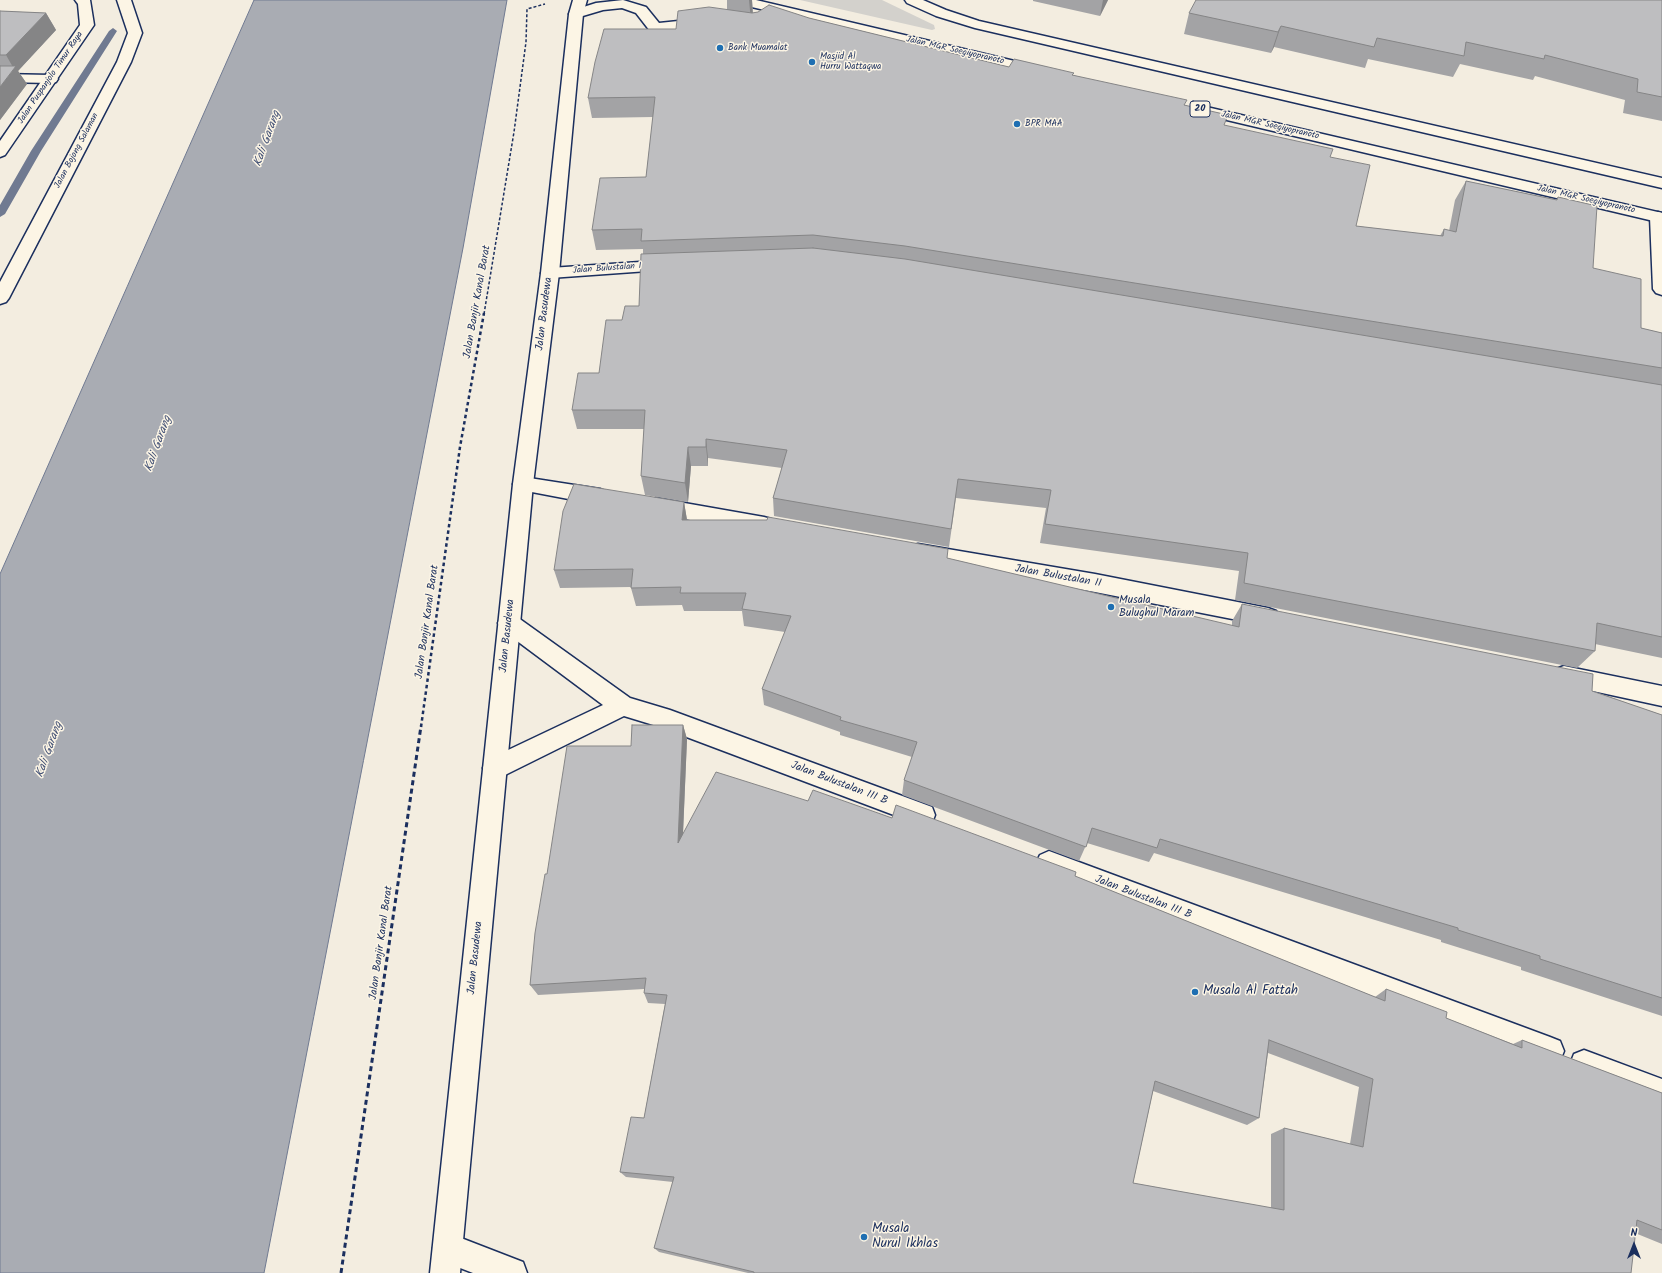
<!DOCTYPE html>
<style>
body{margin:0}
#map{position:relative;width:1662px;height:1273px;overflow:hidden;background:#f3ede0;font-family:Kalam,sans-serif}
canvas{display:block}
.north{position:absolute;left:1614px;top:1225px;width:40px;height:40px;-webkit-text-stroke:3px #fcf5e5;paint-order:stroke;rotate:0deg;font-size:11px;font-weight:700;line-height:16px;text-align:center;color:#1b2f5e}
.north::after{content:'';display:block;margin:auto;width:14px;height:18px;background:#1b2f5e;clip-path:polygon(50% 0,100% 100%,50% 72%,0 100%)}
</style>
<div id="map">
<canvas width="1662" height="1273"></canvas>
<div class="north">N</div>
</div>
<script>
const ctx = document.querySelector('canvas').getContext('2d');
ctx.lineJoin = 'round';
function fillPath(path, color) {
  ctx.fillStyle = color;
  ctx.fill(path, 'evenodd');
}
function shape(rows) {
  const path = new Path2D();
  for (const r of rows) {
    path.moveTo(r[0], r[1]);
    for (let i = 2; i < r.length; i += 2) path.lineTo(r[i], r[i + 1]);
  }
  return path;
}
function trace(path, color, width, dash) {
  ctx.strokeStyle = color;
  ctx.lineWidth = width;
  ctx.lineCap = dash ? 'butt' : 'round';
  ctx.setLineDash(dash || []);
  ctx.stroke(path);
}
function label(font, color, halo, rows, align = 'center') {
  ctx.font = font + ' Kalam,sans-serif';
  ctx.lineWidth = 3;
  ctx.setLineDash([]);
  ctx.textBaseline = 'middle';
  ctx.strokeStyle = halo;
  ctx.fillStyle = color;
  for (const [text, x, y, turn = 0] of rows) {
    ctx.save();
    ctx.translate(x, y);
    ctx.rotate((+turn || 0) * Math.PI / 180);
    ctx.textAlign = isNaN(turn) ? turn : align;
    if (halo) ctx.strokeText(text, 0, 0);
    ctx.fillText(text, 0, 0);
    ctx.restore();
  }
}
fillPath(shape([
 [800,0,882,0,934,25,935,29,932,30]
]), '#d3d1cc');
const water = shape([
 [254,0,507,0,463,248,264,1273,0,1273,0,574,254,0]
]);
fillPath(water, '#a9acb3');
trace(water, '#707a91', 1);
fillPath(shape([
 [113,28,117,31,41,151,5,214,0,217,0,205,31,151,109,31,113,28]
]), '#707a91');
const service = shape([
 [623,0,646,7,659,23,707,18,712,19,714,22,712,25,707,26,655,32,650,31,636,13,622,8,603,10,576,18,571,17,569,14,571,11,596,3,623,0]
]);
const minor = shape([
 [0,74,51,75,56,76,58,79,56,82,51,83,0,82,0,74],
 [1658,212,1662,213,1662,295,1656,293,1653,289,1650,217,1652,213,1658,212],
 [670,260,676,261,678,265,676,269,550,278,544,277,541,273,544,269,550,268,670,260],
 [523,477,600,489,607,492,610,497,607,502,600,505,516,489,513,484,516,479,523,477],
 [656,498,764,517,771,519,774,525,771,531,764,533,656,514,649,511,646,506,649,501,656,498],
 [918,544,1095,574,1268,608,1276,611,1279,617,1276,623,1268,626,1095,592,918,560,911,558,908,552,911,546,918,544],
 [509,614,517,617,630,698,670,710,932,807,935,815,932,823,923,826,660,727,624,716,503,776,495,779,487,776,483,768,487,760,603,705,501,629,498,623,501,617,509,614],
 [1564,666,1662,686,1662,706,1556,683,1553,676,1556,669,1564,666],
 [1049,851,1550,1037,1560,1041,1564,1051,1560,1061,1550,1065,1049,875,1040,871,1036,863,1040,855,1049,851],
 [1584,1050,1662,1079,1662,1107,1574,1074,1570,1064,1574,1054,1584,1050],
 [448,1233,523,1262,527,1273,473,1273,437,1259,433,1248,437,1237,448,1233]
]);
const tertiary = shape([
 [75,0,90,0,94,25,5,155,0,157,0,141,80,25,78,4,75,0],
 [117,0,131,0,142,33,131,62,9,298,6,302,0,304,0,282,117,62,128,33,117,0],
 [573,0,587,0,583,14,559,273,533,484,460,1273,430,1273,513,484,541,273,569,14,573,0]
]);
const trunk = shape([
 [732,0,756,0,1040,67,1045,68,1047,71,1045,74,1040,75,739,4,734,3,732,0],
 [905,0,923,0,946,10,979,21,1662,178,1662,188,975,28,936,16,907,3,905,0],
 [1198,105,1662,213,1662,223,1193,112,1191,109,1193,106,1198,105]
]);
trace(service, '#1b2f5e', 3);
trace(minor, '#1b2f5e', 3);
trace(tertiary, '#1b2f5e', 3);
trace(trunk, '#1b2f5e', 3);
trace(shape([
 [484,314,514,132,526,42,527,9,545,4]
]), '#1b2f5e', 1.5, [3, 2]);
trace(shape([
 [421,727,460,447,484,313]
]), '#1b2f5e', 2.5, [3.5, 3]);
trace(shape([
 [341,1273,421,726]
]), '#1b2f5e', 3, [5, 3.5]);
fillPath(service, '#fcf5e5');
fillPath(minor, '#fcf5e5');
fillPath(tertiary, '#fcf5e5');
fillPath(trunk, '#fcf5e5');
fillPath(shape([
 [727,0,752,0,753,13,809,18,1009,67,1073,75,1185,105,1224,125,1330,157,1356,226,1440,236,1444,229,1449,231,1455,200,1466,181,1556,200,1558,197,1593,268,1641,328,1662,333,1662,661,1662,658,1595,644,1595,651,1577,668,1235,600,1239,571,1040,543,1046,508,956,498,949,547,774,516,773,498,782,468,708,458,708,466,691,466,688,502,645,495,641,476,644,429,577,429,572,410,599,373,622,320,639,306,643,254,643,249,596,250,592,230,646,177,653,117,592,118,588,98,676,29,727,10],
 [1033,0,1108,0,1100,16,1033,1],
 [1662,0,1662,121,1623,113,1625,100,1535,76,1533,80,1460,64,1453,77,1368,59,1365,68,1274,47,1271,53,1184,34,1189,13],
 [0,11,46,13,56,30,18,71,27,84,0,120],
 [684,502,687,520,947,558,1232,626,1232,621,1242,604,1592,691,1662,715,1662,1016,1521,970,1521,967,1441,942,1441,940,1154,853,1149,862,1087,843,1079,861,902,795,904,780,912,757,840,735,840,732,764,705,762,689,785,632,744,626,742,611,684,611,682,605,636,606,631,588,631,587,560,588,554,570],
 [683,725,687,739,683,835,808,801,892,818,1075,876,1375,997,1386,989,1446,1018,1513,1044,1522,1040,1662,1093,1662,1244,1635,1233,1631,1273,748,1273,659,1252,654,1248,673,1182,626,1177,620,1172,644,1118,665,1004,648,1003,644,993,644,989,538,995,530,985,547,874,631,746],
 [1268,1053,1359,1087,1350,1144,1284,1128,1271,1134,1271,1208,1133,1183,1153,1091,1247,1125,1259,1118]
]), '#a3a3a5');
fillPath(shape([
 [749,0,752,0,753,20,751,21],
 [1103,0,1108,0,1100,16],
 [46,13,56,30,18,71,27,84,0,120,0,87,14,69,6,55],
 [1281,26,1274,47,1271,53,1278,32],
 [706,439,708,458,708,466,706,447],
 [688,447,691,466,688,502,685,483],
 [684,502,687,520,682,520],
 [683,725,687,739,682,855,678,843]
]), '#858586');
const building = shape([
 [1196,0,1662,0,1662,97,1637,92,1638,79,1545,55,1544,59,1466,42,1464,56,1377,38,1374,47,1281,26,1278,32,1189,13,1196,0],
 [769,5,809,18,1009,67,1014,59,1074,73,1072,75,1187,100,1184,105,1228,115,1224,125,1333,149,1330,157,1370,165,1356,226,1443,236,1444,229,1456,232,1466,181,1557,200,1558,197,1597,206,1593,268,1641,279,1641,328,1662,333,1662,368,905,246,813,235,641,241,642,229,592,230,600,178,646,177,655,97,588,98,595,62,604,29,676,29,678,11,709,7,752,13,758,12,769,5],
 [0,11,46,13,6,55,0,55,0,11],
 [0,66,16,66,0,87,0,66],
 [813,248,905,259,1662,385,1662,637,1597,623,1595,651,1244,583,1248,553,1045,524,1051,490,958,479,951,529,773,498,787,450,706,439,706,447,688,447,685,483,641,476,645,410,572,410,578,373,599,373,606,320,622,320,625,306,639,306,641,254,813,248],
 [574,484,684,502,682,520,767,520,768,517,948,549,947,558,1239,627,1242,604,1593,674,1592,691,1662,715,1662,998,1540,959,1540,956,1458,930,1458,928,1160,839,1157,848,1092,828,1086,847,904,780,917,742,840,720,841,717,762,689,791,616,742,609,746,593,680,593,681,587,631,588,633,569,554,570,563,511,574,484],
 [632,725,683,725,678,843,716,772,808,801,813,790,892,818,896,805,1076,872,1075,876,1385,1001,1386,989,1447,1012,1446,1018,1522,1048,1522,1040,1662,1093,1662,1230,1637,1220,1631,1273,754,1273,754,1272,654,1248,674,1177,620,1172,631,1117,644,1118,667,995,644,993,646,978,530,985,535,933,545,874,547,874,567,746,631,746,632,725],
 [1269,1040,1373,1079,1363,1147,1284,1128,1284,1210,1133,1183,1155,1081,1259,1118,1269,1040]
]);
fillPath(building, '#bebec0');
trace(building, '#858586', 1);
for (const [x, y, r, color] of [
 [720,48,4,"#1f6fb2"],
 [812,62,4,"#1f6fb2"],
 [1017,124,4,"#1f6fb2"],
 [1111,607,4,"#1f6fb2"],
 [1195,992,4,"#1f6fb2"],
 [864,1237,4,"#1f6fb2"]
]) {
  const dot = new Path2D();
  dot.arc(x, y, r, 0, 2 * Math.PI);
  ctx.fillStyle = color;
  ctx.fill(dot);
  trace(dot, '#fcf5e5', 1.5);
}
label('9px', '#1b2f5e', '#fcf5e5', [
 ["Bank Muamalat",728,48],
 ["Masjid Al",820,57],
 ["Hurru Wattaqwa",820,67],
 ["BPR MAA",1025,124]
], 'left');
label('9px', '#1b2f5e', '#fcf5e5', [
 ["Jalan MGR Soegiyopranoto",955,51,13],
 ["Jalan Puspanjolo Timur Raya",51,78,-56],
 ["Jalan MGR Soegiyopranoto",1270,126,13],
 ["Jalan Bojong Salaman",77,151,-62],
 ["Jalan MGR Soegiyopranoto",1586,200,13],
 ["Jalan Bulustalan I",607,269,-4]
]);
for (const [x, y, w] of [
 [1200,109,20]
]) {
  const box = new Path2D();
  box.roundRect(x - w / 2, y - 8, w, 16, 3);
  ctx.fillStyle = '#fcf5e5';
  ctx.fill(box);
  trace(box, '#1b2f5e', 1);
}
label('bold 10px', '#1b2f5e', null, [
 ["20",1200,109]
]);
label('11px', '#1b2f5e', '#fcf5e5', [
 ["Jalan Banjir Kanal Barat",478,302,-80],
 ["Jalan Basudewa",545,314,-83],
 ["Jalan Bulustalan II",1058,577,10],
 ["Jalan Banjir Kanal Barat",428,622,-82],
 ["Jalan Basudewa",508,636,-84],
 ["Jalan Bulustalan III B",839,784,21],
 ["Jalan Bulustalan III B",1143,898,21],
 ["Jalan Banjir Kanal Barat",382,943,-82],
 ["Jalan Basudewa",476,958,-84]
]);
label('11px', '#1b2f5e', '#fcf5e5', [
 ["Musala",1119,601],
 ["Bulughul Maram",1119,614]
], 'left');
label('italic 12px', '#465478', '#fcf5e5', [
 ["Kali Garang",268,139,-70],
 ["Kali Garang",159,444,-70],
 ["Kali Garang",50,750,-70]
]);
label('13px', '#1b2f5e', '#fcf5e5', [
 ["Musala Al Fattah",1203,992],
 ["Musala",872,1230],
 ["Nurul Ikhlas",872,1245]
], 'left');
</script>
